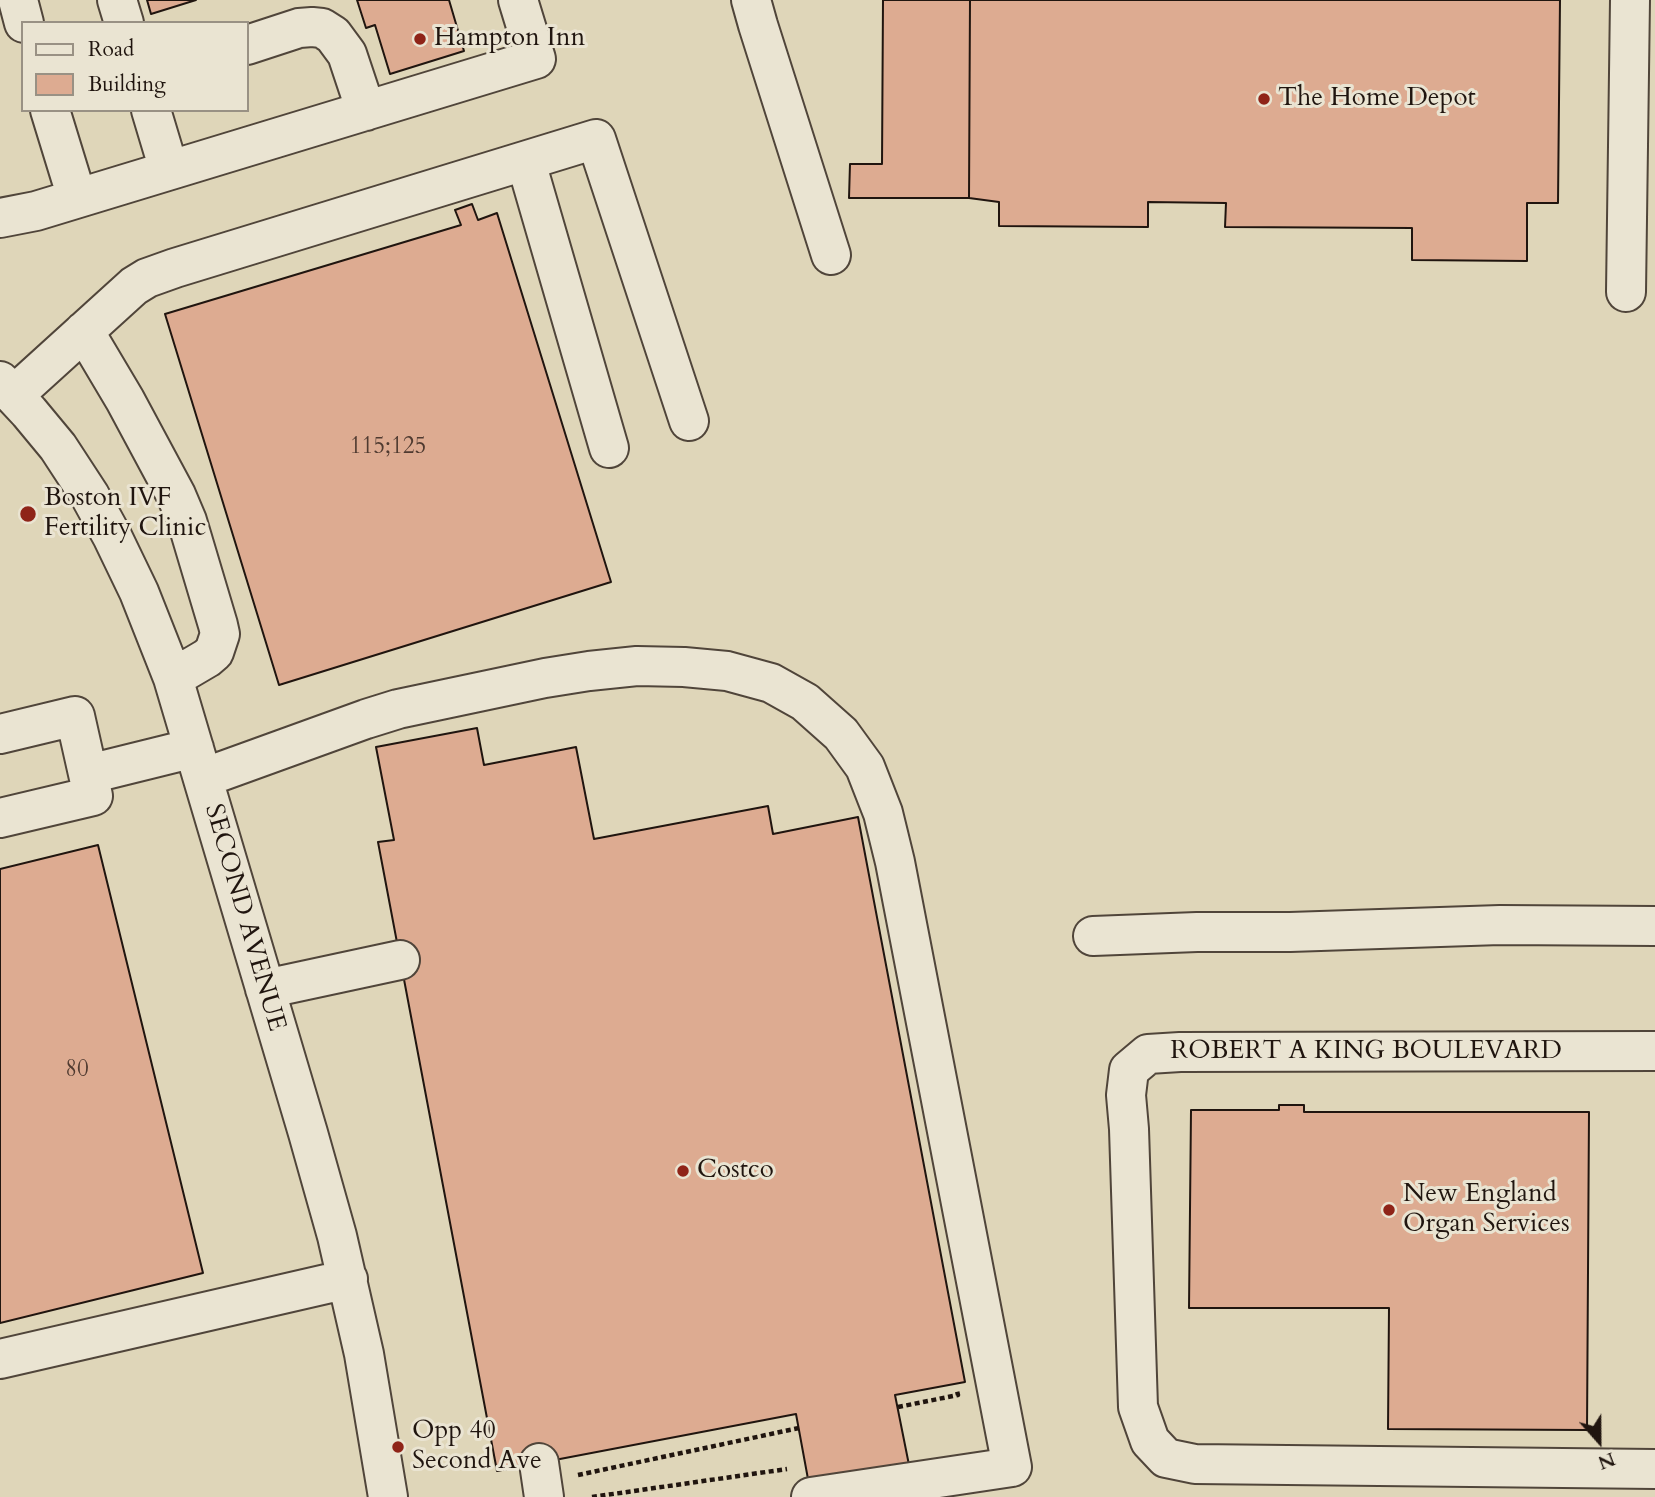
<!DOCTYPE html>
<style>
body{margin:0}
#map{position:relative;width:1655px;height:1497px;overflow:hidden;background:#dfd6b9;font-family:Cardo,serif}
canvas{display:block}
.legend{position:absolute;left:21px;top:21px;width:228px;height:91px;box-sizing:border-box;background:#eae4d2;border:2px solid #999184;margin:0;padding:9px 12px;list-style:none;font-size:21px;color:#20150f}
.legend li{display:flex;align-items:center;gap:14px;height:35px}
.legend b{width:35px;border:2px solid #999184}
.north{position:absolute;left:1564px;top:1406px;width:70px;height:70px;-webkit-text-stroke:5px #eae4d2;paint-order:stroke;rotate:159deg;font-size:19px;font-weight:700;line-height:28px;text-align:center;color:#20150f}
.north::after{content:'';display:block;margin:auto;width:24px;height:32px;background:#20150f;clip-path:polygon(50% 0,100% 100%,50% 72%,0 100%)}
</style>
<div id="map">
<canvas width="1655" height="1497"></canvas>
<ul class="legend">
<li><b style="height:9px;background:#eae4d2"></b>Road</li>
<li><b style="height:19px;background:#ddab91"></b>Building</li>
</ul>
<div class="north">N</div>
</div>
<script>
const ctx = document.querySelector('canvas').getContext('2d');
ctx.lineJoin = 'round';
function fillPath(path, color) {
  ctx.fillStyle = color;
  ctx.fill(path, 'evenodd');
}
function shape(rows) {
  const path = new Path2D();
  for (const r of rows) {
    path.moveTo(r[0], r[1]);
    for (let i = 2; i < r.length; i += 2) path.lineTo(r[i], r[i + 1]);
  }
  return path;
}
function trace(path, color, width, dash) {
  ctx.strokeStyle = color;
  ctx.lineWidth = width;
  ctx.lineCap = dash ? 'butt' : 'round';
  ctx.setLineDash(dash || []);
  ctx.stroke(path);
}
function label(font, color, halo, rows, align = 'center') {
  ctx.font = font + ' Cardo,serif';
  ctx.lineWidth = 6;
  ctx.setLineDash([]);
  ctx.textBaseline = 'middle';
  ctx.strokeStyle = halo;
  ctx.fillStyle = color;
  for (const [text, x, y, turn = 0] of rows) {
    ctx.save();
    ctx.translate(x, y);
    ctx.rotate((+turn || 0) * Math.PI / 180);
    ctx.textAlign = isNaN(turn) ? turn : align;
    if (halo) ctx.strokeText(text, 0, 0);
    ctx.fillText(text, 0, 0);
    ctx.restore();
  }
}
const building = shape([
 [147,0,196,0,151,14,147,0],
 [357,0,449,0,464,51,390,74,375,25,366,28,357,0],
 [883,0,970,0,969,198,849,198,850,164,882,164,883,0],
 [970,0,1560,0,1558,203,1527,203,1527,261,1412,260,1412,228,1225,227,1226,203,1148,202,1148,227,999,226,999,202,969,198,970,0],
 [472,204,478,220,497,213,611,582,279,685,165,314,461,225,455,210,472,204],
 [477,728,484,765,576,747,594,839,768,806,773,834,858,817,965,1382,895,1395,909,1465,808,1479,796,1414,497,1471,378,842,394,840,376,747,477,728],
 [98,845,203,1273,0,1323,0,869,98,845],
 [1279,1105,1304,1105,1304,1112,1589,1112,1587,1430,1388,1429,1389,1308,1189,1308,1191,1110,1279,1110,1279,1105]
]);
fillPath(building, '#ddab91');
trace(building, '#20150f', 2);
const minor = shape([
 [18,0,24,23],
 [117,0,124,23],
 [751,0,758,25,831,255],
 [247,45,299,28,312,27,322,28,333,35,347,54,366,111],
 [50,110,77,198],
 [151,110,169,170],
 [526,162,609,448],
 [0,218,36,211,536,59,518,0],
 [1626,292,1630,0],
 [84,331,125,400,176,495,187,521,218,625,220,634,214,652,207,658,173,678],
 [0,381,29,412,58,447,90,496,112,536,139,592,173,678,308,1133,337,1236,364,1354,388,1497],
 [14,395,134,286,147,278,175,268,596,139,689,421],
 [0,734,75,716,93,796,0,818],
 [89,774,194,748],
 [203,778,366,719,398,709,545,678,589,671,637,666,684,667,727,671,771,683,805,702,841,734,865,767,883,813,895,862,1012,1467,811,1497],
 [1093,936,1197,932,1290,932,1500,925,1655,926],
 [265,989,400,960],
 [1655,1051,1180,1052,1148,1054,1129,1070,1126,1095,1129,1129,1138,1407,1150,1441,1166,1458,1195,1464,1655,1469],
 [0,1359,348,1279],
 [539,1463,544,1497]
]);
trace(minor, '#50453a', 42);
trace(shape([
 [898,1407,958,1395,957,1391],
 [578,1475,799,1428],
 [592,1497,787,1469]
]), '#20150f', 4.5, [5, 3.5]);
trace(minor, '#eae4d2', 38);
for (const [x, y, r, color] of [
 [420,39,7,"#8f2418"],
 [1264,99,7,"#8f2418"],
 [28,514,9,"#8f2418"],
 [683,1171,7,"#8f2418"],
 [1389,1210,7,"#8f2418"],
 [398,1447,7,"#8f2418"]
]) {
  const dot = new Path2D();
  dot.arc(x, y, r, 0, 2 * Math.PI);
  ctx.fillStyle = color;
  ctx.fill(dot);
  trace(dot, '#eae4d2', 2.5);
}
label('23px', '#4f3a30', null, [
 ["115;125",388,448],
 ["80",77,1071]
]);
label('26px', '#20150f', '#eae4d2', [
 ["Hampton Inn",434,39],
 ["The Home Depot",1278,99],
 ["Boston IVF",44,499],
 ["Fertility Clinic",44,529],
 ["Costco",697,1171],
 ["New England",1403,1195],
 ["Organ Services",1403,1225],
 ["Opp 40",412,1432],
 ["Second Ave",412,1462]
], 'left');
label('26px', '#20150f', '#eae4d2', [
 ["SECOND AVENUE",244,918,74],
 ["ROBERT A KING BOULEVARD",1366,1052]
]);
</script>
